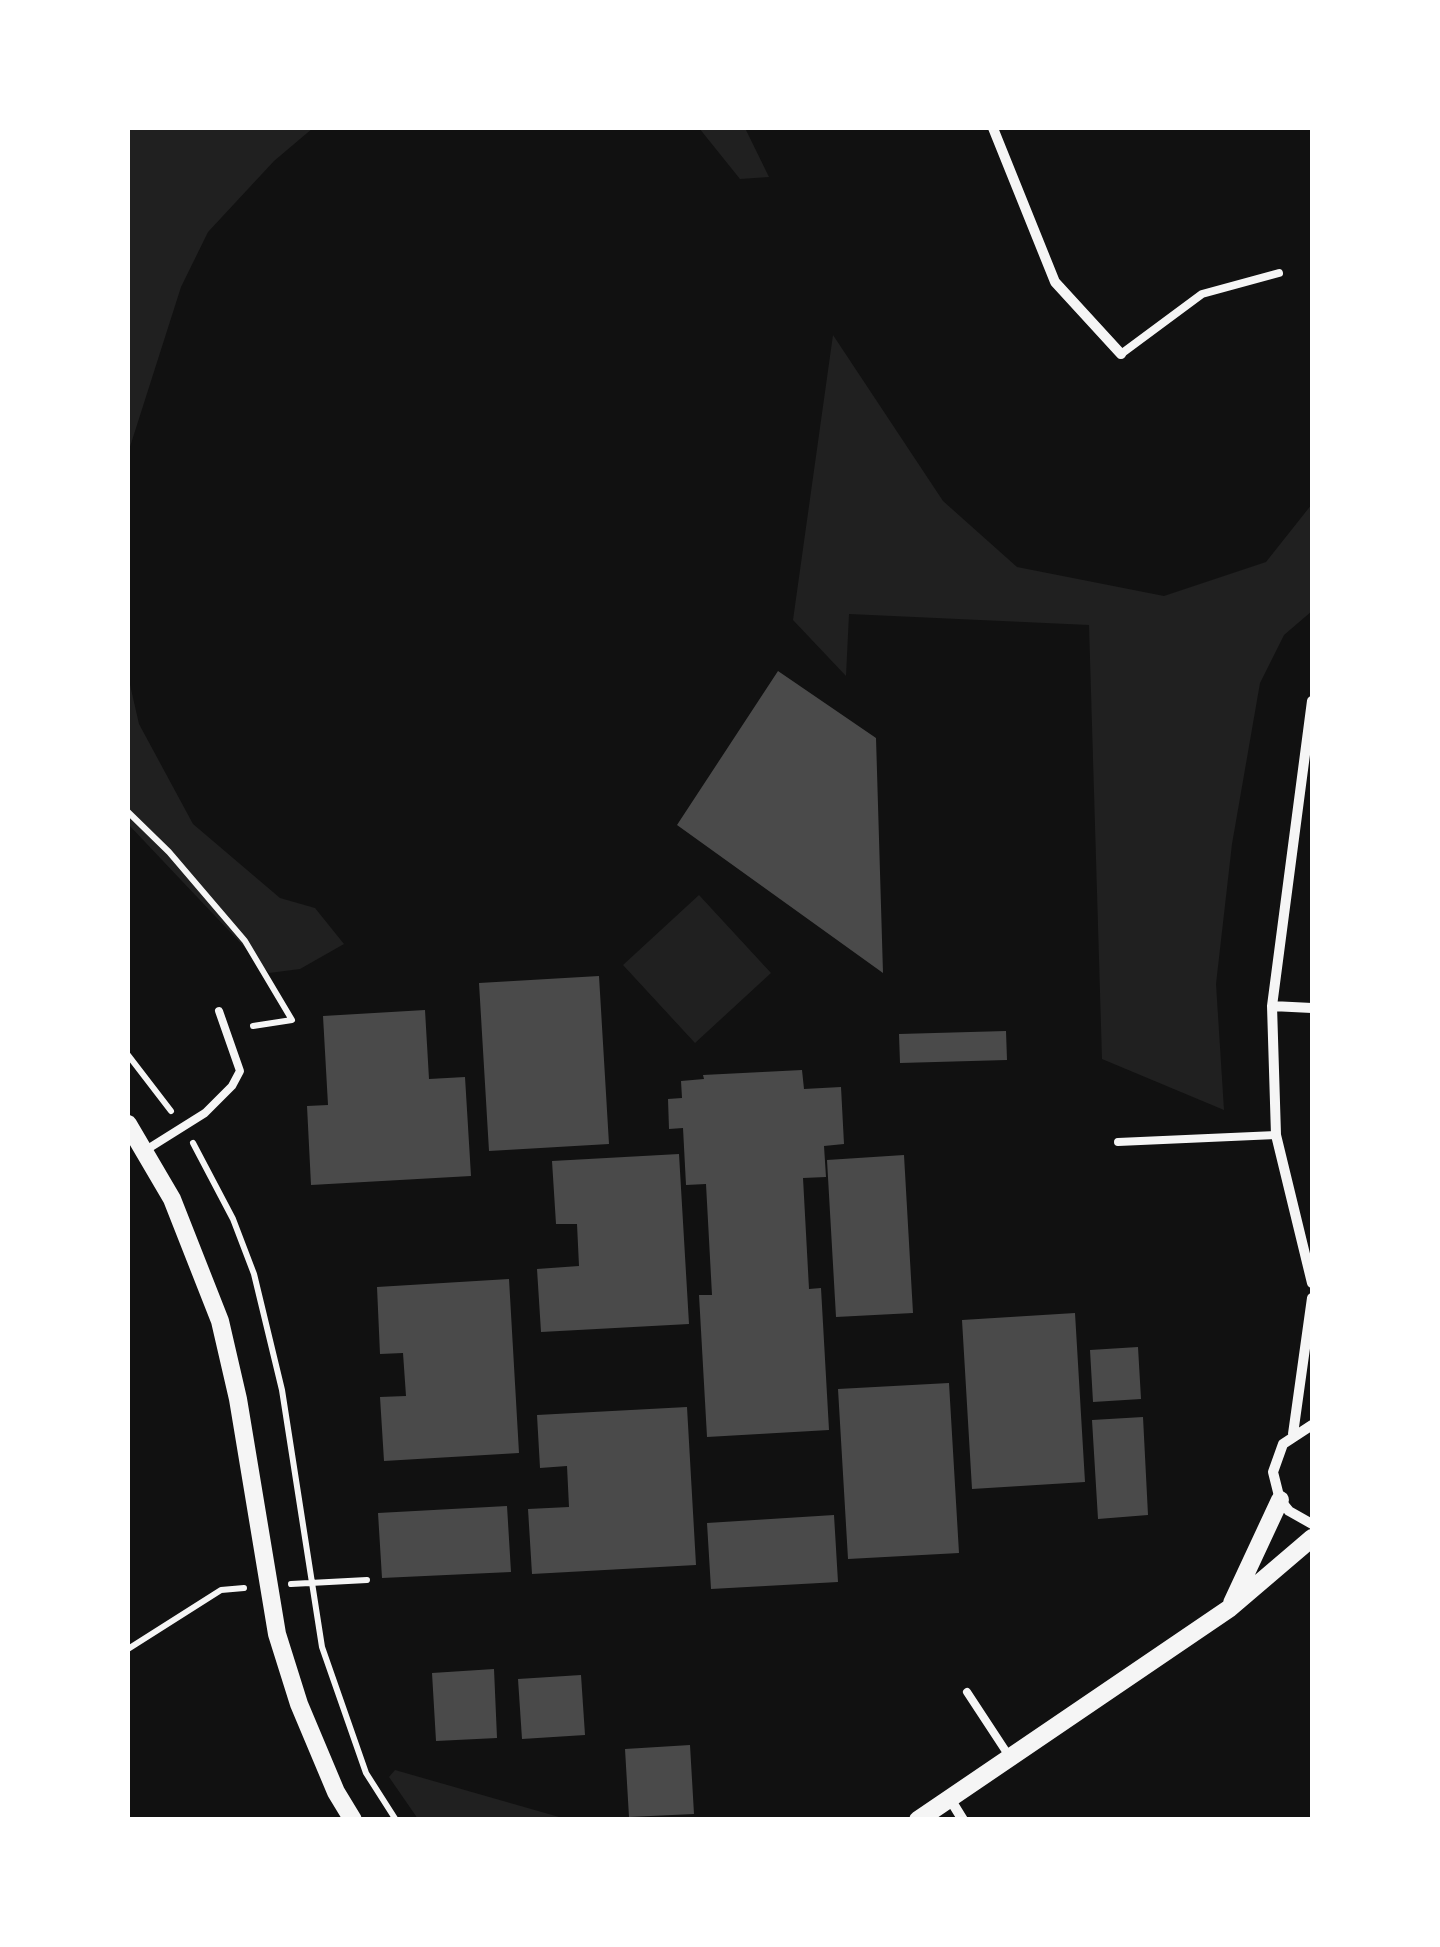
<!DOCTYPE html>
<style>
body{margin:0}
#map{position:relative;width:1440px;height:1947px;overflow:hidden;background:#111;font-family:Georgia,serif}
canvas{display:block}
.frame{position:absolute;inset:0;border:130px solid #fff;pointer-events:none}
</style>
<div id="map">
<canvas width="1440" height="1947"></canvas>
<div class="frame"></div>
</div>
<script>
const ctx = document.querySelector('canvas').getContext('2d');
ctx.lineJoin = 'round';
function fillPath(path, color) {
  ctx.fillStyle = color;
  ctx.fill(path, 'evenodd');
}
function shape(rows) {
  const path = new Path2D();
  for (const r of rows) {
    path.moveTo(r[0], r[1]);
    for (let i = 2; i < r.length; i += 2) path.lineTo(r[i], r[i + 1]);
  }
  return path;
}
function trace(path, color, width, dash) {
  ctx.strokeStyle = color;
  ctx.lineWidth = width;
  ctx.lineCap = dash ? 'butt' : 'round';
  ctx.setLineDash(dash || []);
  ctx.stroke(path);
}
fillPath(shape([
 [128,128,313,128,274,161,208,232,181,287,128,453],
 [699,128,745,128,769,177,740,179],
 [833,335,943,501,1017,567,1164,596,1266,562,1312,504,1312,611,1284,635,1260,683,1232,844,1216,984,1224,1110,1102,1059,1089,625,849,614,846,676,793,620],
 [128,676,139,724,193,824,280,898,315,908,344,944,300,969,269,973,128,824],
 [699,895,771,973,695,1043,623,965],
 [395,1770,566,1819,418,1819,389,1777]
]), '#202020');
fillPath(shape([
 [778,671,876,738,883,973,677,825],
 [599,976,609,1144,489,1151,479,983],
 [425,1010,429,1079,465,1077,471,1176,311,1185,307,1106,328,1105,323,1016],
 [1006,1031,1007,1060,900,1063,899,1034],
 [802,1070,804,1089,841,1087,844,1144,824,1146,826,1177,803,1178,809,1289,821,1288,829,1430,707,1437,699,1295,712,1295,706,1184,686,1185,683,1128,669,1129,668,1099,682,1098,681,1081,704,1079,703,1075],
 [679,1154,689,1324,541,1332,537,1269,579,1266,577,1224,556,1224,552,1161],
 [904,1155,913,1313,836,1317,827,1160],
 [509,1279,519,1453,384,1461,380,1397,406,1396,403,1353,380,1354,377,1287],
 [1075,1313,1085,1482,972,1489,962,1320],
 [1138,1347,1141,1399,1093,1402,1090,1350],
 [949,1383,959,1553,848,1559,838,1389],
 [687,1407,696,1565,532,1574,528,1509,569,1507,567,1466,540,1468,537,1415],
 [1143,1417,1148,1515,1098,1519,1092,1420],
 [507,1506,511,1572,382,1578,378,1513],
 [834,1515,838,1582,711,1589,707,1523],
 [494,1669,497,1738,436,1741,432,1673],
 [581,1675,585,1735,522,1739,518,1679],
 [690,1745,694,1814,629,1817,625,1749]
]), '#4a4a4a');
trace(shape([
 [128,812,169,852,245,941,292,1020,253,1026],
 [128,1055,171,1111],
 [193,1143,233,1219,254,1274,282,1390,322,1647,366,1773,396,1820],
 [291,1584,367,1580],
 [128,1649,221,1590,244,1588]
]), '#f5f5f5', 6);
trace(shape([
 [1121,354,1202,294,1279,273],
 [1118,1142,1276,1135],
 [146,1150,205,1113,232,1086,240,1071,219,1011],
 [967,1692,1011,1759]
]), '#f5f5f5', 8);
trace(shape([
 [993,128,1055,282,1121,354],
 [1312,701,1272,1006,1276,1135,1312,1283],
 [1272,1006,1312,1008],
 [1312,1425,1283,1444,1273,1472,1280,1500,1289,1511,1312,1524],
 [1293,1434,1312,1298],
 [950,1799,963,1820]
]), '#f5f5f5', 10);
trace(shape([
 [128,1124,172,1199,220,1321,238,1399,277,1634,299,1704,336,1792,353,1820],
 [1232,1603,1280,1500],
 [918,1820,1230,1608,1312,1538]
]), '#f5f5f5', 18);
</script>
